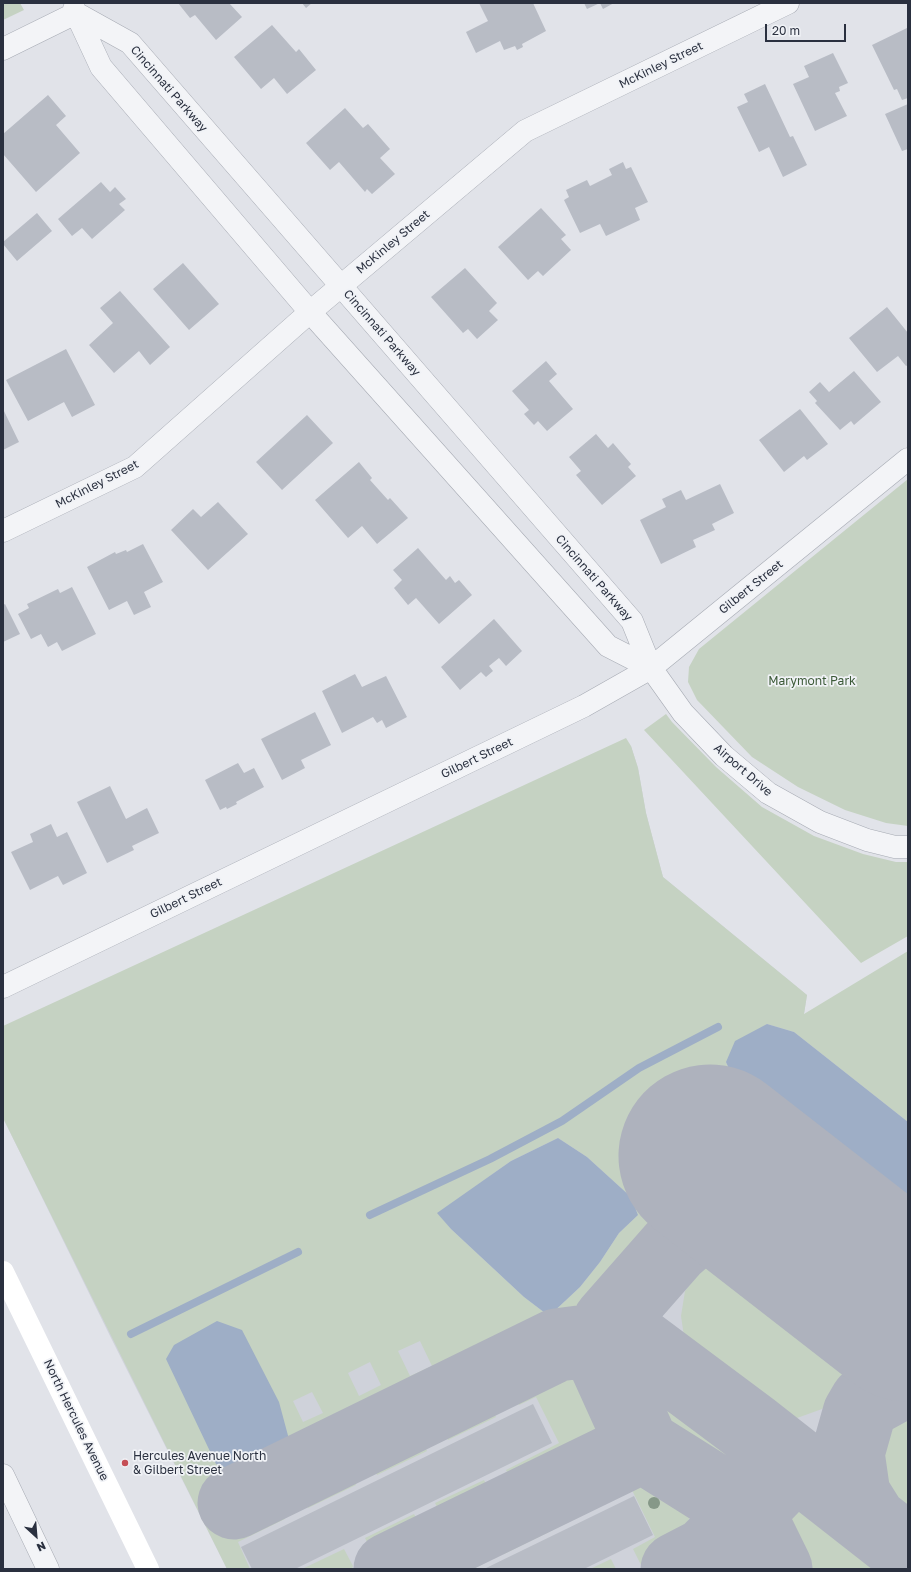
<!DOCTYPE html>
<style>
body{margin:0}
#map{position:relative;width:911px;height:1572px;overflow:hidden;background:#e1e3e9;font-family:"Golos Text",sans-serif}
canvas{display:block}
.frame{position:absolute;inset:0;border:4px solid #2a303f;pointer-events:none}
.north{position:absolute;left:16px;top:1516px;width:40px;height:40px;-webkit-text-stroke:3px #f0f2f6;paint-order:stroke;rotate:154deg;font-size:11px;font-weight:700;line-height:16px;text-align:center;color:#2a303f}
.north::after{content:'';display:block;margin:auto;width:14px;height:18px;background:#2a303f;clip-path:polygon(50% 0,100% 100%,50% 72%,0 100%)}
.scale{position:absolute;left:765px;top:24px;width:81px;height:18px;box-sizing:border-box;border:2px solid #2a303f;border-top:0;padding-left:5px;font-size:12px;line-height:14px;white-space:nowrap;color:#2a303f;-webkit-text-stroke:3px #f0f2f6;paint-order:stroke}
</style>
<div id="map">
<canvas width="911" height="1572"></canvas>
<div class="frame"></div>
<div class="north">N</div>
<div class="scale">20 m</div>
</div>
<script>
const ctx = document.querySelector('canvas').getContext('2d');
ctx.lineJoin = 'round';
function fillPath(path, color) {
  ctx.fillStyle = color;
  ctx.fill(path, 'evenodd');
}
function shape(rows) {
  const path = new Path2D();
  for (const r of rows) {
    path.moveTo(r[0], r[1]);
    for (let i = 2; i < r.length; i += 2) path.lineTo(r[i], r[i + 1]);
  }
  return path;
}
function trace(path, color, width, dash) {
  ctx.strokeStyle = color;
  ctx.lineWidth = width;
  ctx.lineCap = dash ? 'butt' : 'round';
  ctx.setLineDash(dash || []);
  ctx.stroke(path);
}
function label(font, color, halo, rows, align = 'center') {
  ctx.font = font + ' "Golos Text",sans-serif';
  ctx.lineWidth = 3.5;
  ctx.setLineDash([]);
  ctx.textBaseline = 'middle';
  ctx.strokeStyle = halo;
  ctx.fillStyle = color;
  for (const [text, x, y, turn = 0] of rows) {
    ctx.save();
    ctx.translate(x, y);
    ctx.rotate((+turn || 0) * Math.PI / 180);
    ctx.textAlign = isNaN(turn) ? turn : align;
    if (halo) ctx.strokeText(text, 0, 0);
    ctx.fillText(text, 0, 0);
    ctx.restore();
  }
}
fillPath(shape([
 [631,746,638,768,646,813,663,877,807,995,804,1014,908,1095,908,1569,227,1569,111,1338,3,1118]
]), '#cfd2da');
fillPath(shape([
 [3,3,20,3,24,10,3,20],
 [908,479,908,826,886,823,845,810,798,787,752,757,697,700,688,682,689,667,699,649],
 [666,714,672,722,716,767,762,807,814,836,863,854,896,862,908,862,908,936,861,963,644,730],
 [626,738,631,746,638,768,646,813,663,877,807,995,804,1014,908,951,908,1122,794,1032,767,1024,726,1062,733,1078,908,1219,908,1249,739,1115,572,1323,558,1333,225,1495,237,1518,269,1502,277,1503,285,1519,238,1542,250,1569,227,1569,3,1118,3,1026],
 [558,1138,587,1157,631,1197,638,1215,619,1233,600,1262,580,1287,549,1316,524,1297,451,1229,438,1213,511,1161],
 [420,1341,432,1366,410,1376,398,1351],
 [370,1362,381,1385,359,1396,348,1373],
 [312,1392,323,1413,303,1422,293,1401],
 [731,1255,764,1256,847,1322,853,1342,851,1365,846,1382,838,1394,822,1409,797,1418,767,1417,708,1369,685,1343,681,1316,685,1291,703,1268],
 [576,1354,589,1361,621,1426,622,1436,612,1447,527,1489,521,1490,514,1486,506,1470,559,1443,536,1397,519,1405,512,1390,515,1382,565,1356],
 [621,1355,628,1356,733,1438,744,1449,746,1458,738,1469,726,1474,705,1469,677,1455,653,1430,618,1361],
 [480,1399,488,1402,496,1417,448,1440,441,1427,442,1418],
 [908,1414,908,1527,888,1511,876,1491,873,1475,879,1449,893,1425],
 [416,1433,420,1437,427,1451,377,1475,370,1460,371,1452,408,1434],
 [338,1466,345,1467,349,1470,356,1485,308,1508,301,1496,301,1488,303,1485],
 [630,1467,643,1468,667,1477,683,1486,690,1495,691,1510,680,1556,654,1568,645,1568,641,1565,633,1549,655,1537,632,1490,575,1519,567,1503,567,1499,578,1491],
 [484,1480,493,1498,490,1504,481,1511,456,1524,451,1525,444,1521,435,1503],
 [806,1506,823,1507,902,1569,792,1569,780,1545,781,1525,792,1512],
 [536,1512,544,1514,553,1530,504,1554,497,1540,499,1531,504,1527],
 [414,1514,423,1531,423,1537,419,1541,387,1557,380,1558,374,1556,365,1538],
 [469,1546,475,1549,483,1564,473,1569,427,1569,430,1564,462,1548],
 [344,1549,353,1566,352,1569,302,1569],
 [737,1554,756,1561,762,1564,765,1569,707,1569],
 [611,1559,616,1569,590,1569]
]), '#c5d2c2');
fillPath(shape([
 [767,1024,794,1032,908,1122,908,1219,733,1078,726,1062,735,1041],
 [558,1138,587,1157,631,1197,638,1215,619,1233,600,1262,580,1287,549,1316,524,1297,451,1229,437,1213,511,1161],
 [217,1321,242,1330,279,1402,290,1443,273,1460,238,1472,216,1464,166,1359,174,1345]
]), '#9eaec6');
trace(shape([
 [370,1215,490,1159,562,1121,639,1068,718,1027],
 [131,1334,298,1252]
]), '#9eaec6', 8);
trace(shape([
 [803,1228,752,1214,724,1216,696,1229,674,1248,609,1322,751,1428,908,1551],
 [234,1503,557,1345,595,1340,643,1446],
 [871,1522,854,1495,848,1453,859,1414,866,1402,908,1379],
 [390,1569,643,1446,748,1512,706,1554,677,1569],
 [776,1569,748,1512,781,1478]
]), '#aeb2bd', 73);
trace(shape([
 [710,1156,908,1310]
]), '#aeb2bd', 183);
fillPath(shape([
 [178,3,229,3,242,17,216,40,195,15,190,18],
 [302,3,312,3,306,8],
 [479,3,533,3,546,31,522,44,523,47,517,50,515,46,504,50,500,41,476,53,466,32,488,21],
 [584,3,614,3,603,9,600,3,587,9],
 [272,25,296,52,299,49,316,70,287,94,274,78,261,89,234,57],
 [907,28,908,31,908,98,902,100,897,89,894,90,872,45],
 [833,53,848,83,839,87,840,91,835,93,847,116,815,131,793,84,809,77,804,66],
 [765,84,790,137,793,136,807,165,783,177,769,147,759,152,737,107,748,102,744,94],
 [48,95,66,116,56,125,80,153,36,192,3,154,3,134],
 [908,104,908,149,902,151,885,114],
 [345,108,363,128,368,124,390,149,380,158,395,174,372,194,367,189,365,192,339,162,330,170,306,143],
 [623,162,626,169,631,167,648,202,635,208,640,220,606,236,600,224,580,233,564,200,569,197,566,190,587,180,590,186,612,175,609,169],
 [101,182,110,192,115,187,126,199,119,204,125,210,92,239,82,228,72,236,58,219],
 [541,208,566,235,561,239,571,250,543,276,538,271,528,280,498,247],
 [37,213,52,231,17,261,3,244,3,242],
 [183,263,219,304,189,330,153,289],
 [465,268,497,303,489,311,498,320,477,339,468,329,463,333,431,297],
 [120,291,170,347,150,365,139,351,114,373,89,345,113,323,100,308],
 [887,307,908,333,908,365,906,366,898,356,877,372,849,338],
 [66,349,95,405,72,417,64,402,28,421,6,380],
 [546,361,557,374,549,381,573,409,547,431,538,421,534,425,524,414,529,410,512,391],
 [854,371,881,402,854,425,851,421,840,430,815,403,817,401,809,392,820,382,829,392],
 [3,409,19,442,3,450],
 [800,409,828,444,807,460,804,456,784,472,759,440],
 [307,415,333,443,282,490,256,462],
 [596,434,608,448,613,443,631,464,628,467,636,476,602,505,576,475,581,471,569,457],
 [359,462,372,478,370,480,388,500,390,498,408,518,377,544,362,526,348,538,315,500],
 [720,484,734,513,712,524,715,530,693,540,696,547,661,564,640,520,666,507,662,499,681,490,686,500],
 [218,502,248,534,208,570,171,530,193,509,201,517],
 [143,544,163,582,144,592,151,607,134,615,127,601,109,610,87,567,115,552,116,554,126,550,127,552],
 [418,548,446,580,450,576,455,583,459,580,472,595,439,624,416,598,408,605,394,588,402,580,393,570],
 [72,587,96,634,62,651,57,642,48,647,41,634,31,639,18,614,29,608,27,604,58,589,60,593],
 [5,604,20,634,3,642,3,605],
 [494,619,522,651,506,666,499,658,489,666,493,671,486,677,481,672,460,690,441,667],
 [355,674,362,687,386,676,407,717,386,728,382,720,377,723,373,717,342,733,322,691],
 [315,712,331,745,301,760,305,768,282,780,261,739],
 [238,763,244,773,254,768,264,787,236,802,237,804,227,809,226,807,220,810,205,780],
 [110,786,126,819,147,808,159,833,132,846,134,850,107,863,77,802],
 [51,824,57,837,67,832,87,873,63,885,58,876,30,890,11,852,33,842,30,834],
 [533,1404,552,1443,295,1569,252,1569,241,1547],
 [634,1496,653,1535,584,1569,484,1569]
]), '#b8bcc5');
const street = shape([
 [74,9,101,67,310,312,608,646,651,668],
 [76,13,130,43,632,621,651,668,683,713,724,756,768,793,820,822,867,840,895,847,908,847],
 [3,49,76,13],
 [3,531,135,467,310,312,525,131,788,3],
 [3,987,584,706,651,668,908,459],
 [3,1475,48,1569]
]);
trace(street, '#a6aab3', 23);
trace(street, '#f3f4f7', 22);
trace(shape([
 [3,1272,148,1569]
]), '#fff', 22);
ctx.fillStyle = '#869888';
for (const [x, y] of [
 [654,1503]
]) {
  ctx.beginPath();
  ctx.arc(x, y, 6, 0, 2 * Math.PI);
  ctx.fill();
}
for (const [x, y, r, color] of [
 [125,1463,4,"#c54e55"]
]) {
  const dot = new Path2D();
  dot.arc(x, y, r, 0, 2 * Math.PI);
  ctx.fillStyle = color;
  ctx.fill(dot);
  trace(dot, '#f0f2f6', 1.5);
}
label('12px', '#2a303f', '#f0f2f6', [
 ["McKinley Street",661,65,-26],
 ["Cincinnati Parkway",169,89,49],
 ["McKinley Street",393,242,-40],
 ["Cincinnati Parkway",382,333,49],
 ["McKinley Street",97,484,-27],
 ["Cincinnati Parkway",594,578,49],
 ["Gilbert Street",751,587,-39],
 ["Gilbert Street",477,758,-26],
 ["Airport Drive",743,770,41],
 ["Gilbert Street",186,898,-26],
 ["North Hercules Avenue",76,1420,64]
]);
label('12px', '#3c5a38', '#f0f2f6', [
 ["Marymont Park",812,681]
]);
label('12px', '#2a303f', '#f0f2f6', [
 ["Hercules Avenue North",133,1456],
 ["& Gilbert Street",133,1470]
], 'left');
</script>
